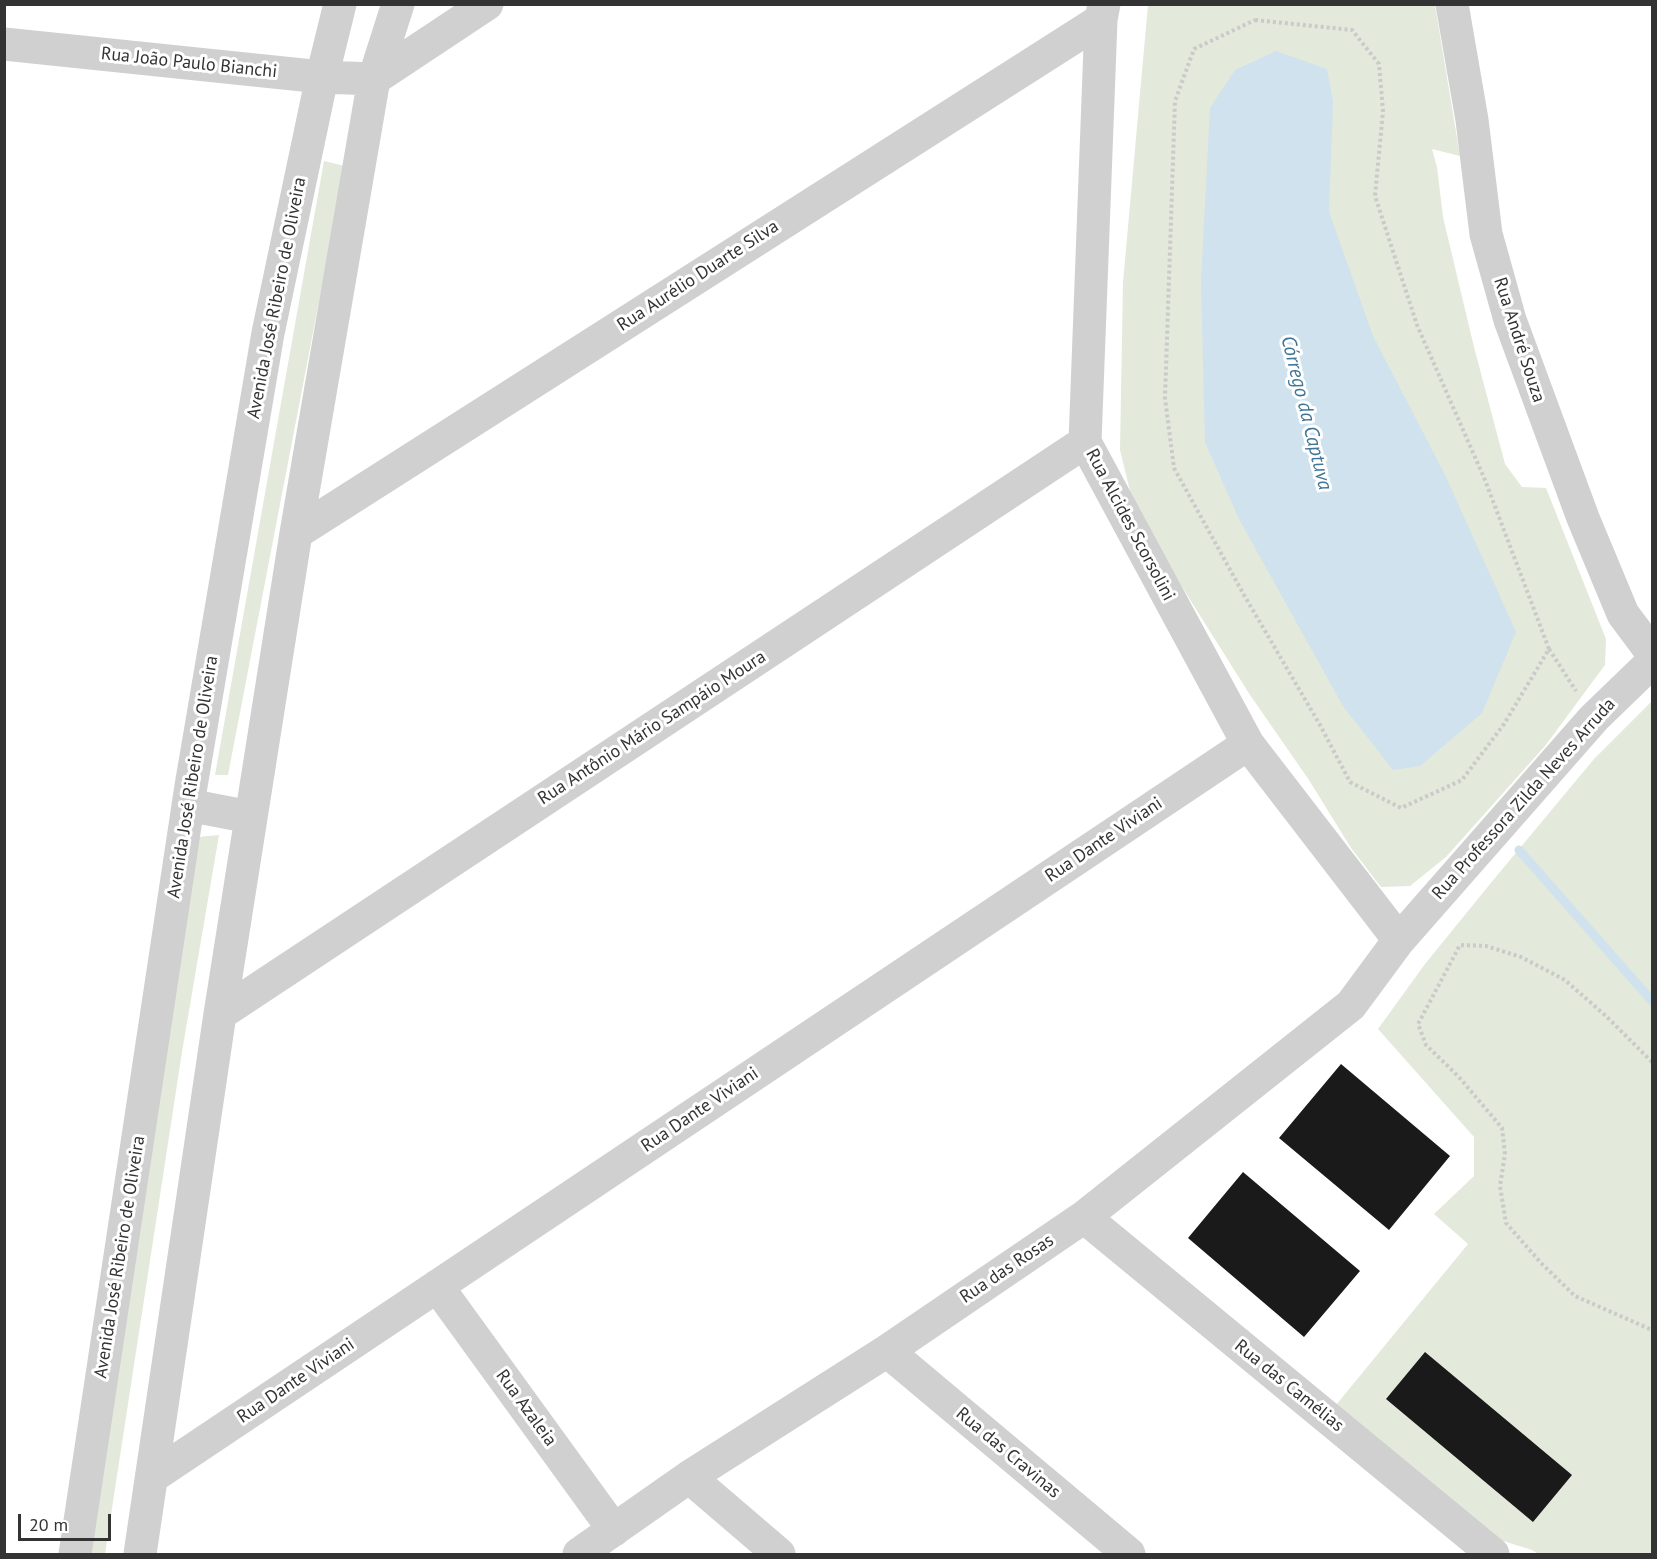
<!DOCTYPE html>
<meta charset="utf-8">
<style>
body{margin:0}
#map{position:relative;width:1657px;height:1559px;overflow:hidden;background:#fff;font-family:"PT Sans",sans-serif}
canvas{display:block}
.frame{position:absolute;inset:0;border:6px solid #333;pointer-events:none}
.scale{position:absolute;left:18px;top:1514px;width:93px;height:27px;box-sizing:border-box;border:3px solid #333;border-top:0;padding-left:8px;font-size:18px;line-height:21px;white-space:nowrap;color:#333;-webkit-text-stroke:4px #fff;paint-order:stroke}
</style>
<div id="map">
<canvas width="1657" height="1559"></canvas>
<div class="frame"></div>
<div class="scale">20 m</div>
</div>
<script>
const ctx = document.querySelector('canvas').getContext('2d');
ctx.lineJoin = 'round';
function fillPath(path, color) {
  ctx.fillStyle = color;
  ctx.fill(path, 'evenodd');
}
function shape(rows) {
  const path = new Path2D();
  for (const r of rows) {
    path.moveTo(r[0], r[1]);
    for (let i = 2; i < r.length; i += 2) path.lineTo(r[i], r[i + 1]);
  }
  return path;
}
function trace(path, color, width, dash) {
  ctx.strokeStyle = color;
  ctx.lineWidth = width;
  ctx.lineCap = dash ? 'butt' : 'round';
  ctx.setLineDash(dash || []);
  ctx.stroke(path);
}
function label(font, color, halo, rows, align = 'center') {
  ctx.font = font + ' "PT Sans",sans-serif';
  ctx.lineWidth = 6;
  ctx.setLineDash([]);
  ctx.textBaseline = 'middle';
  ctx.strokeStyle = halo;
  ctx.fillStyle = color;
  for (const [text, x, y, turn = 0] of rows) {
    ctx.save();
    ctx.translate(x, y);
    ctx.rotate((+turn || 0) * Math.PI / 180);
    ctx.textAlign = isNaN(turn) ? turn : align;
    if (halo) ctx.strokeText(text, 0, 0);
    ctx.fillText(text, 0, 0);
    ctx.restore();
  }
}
fillPath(shape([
 [1148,5,1435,5,1460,156,1432,149,1437,167,1443,217,1474,347,1505,464,1522,487,1546,488,1606,639,1605,665,1545,746,1446,857,1410,886,1381,887,1351,848,1309,780,1250,695,1172,571,1132,499,1120,450,1123,282],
 [324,161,345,166,228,775,215,775],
 [1652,701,1652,1554,1538,1554,1532,1550,1490,1537,1336,1405,1468,1244,1434,1214,1474,1176,1474,1137,1378,1029,1425,964,1490,884,1594,759],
 [219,835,182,1052,105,1554,90,1554,198,837]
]), '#e3e9db');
fillPath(shape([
 [1276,51,1327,69,1333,102,1329,212,1373,336,1445,475,1516,632,1482,713,1420,766,1393,770,1343,706,1239,519,1205,442,1201,282,1210,108,1235,70]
]), '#cfe2ed');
trace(shape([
 [1519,850,1652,1001]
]), '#cfe2ed', 9);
fillPath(shape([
 [1341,1064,1450,1156,1389,1230,1279,1138],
 [1243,1172,1360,1271,1304,1337,1188,1238],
 [1425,1352,1572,1475,1533,1522,1386,1399]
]), '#1a1a1a');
trace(shape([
 [1255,20,1352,30,1379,64,1383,111,1375,196,1417,325,1485,480,1549,649,1504,724,1462,780,1401,808,1350,782,1320,725,1244,595,1174,468,1165,398,1175,101,1194,49,1255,20],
 [1549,649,1576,691],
 [1652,1062,1607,1017,1565,980,1521,957,1486,946,1460,945,1418,1024,1426,1045,1458,1076,1502,1128,1505,1154,1500,1186,1506,1223,1541,1263,1575,1296,1652,1330]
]), '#cacaca', 4, [3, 3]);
trace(shape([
 [1104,4,1101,20,1085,442,1248,744,1399,940],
 [1452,4,1472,120,1486,234,1510,320,1583,518,1623,614,1652,653],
 [4,44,322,77,374,79,487,4],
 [296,533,1101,20],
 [188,805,250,817],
 [220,1014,1085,442],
 [1084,1217,1493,1554],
 [437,1286,614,1530],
 [887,1351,1129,1554],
 [152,1477,1248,744],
 [689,1477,779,1554],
 [75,1554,191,786,268,333,322,77,340,4],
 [140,1554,220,1014,296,533,374,79,398,4],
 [579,1554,689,1477,887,1351,1084,1217,1351,1005,1399,940,1594,718,1652,662]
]), '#d0d0d0', 33);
label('18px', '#333', '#fff', [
 ["Rua João Paulo Bianchi",189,63,6],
 ["Rua Aurélio Duarte Silva",698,276,-33],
 ["Avenida José Ribeiro de Oliveira",277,298,-79],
 ["Rua André Souza",1519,340,72],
 ["Rua Alcides Scorsolini",1130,525,62],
 ["Rua Antônio Mário Sampáio Moura",652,728,-33],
 ["Avenida José Ribeiro de Oliveira",193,777,-81],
 ["Rua Professora Zilda Neves Arruda",1524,799,-48],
 ["Rua Dante Viviani",1104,840,-34],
 ["Rua Dante Viviani",700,1110,-34],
 ["Avenida José Ribeiro de Oliveira",120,1257,-81],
 ["Rua das Rosas",1007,1269,-34],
 ["Rua Dante Viviani",296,1381,-34],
 ["Rua das Camélias",1289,1386,39],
 ["Rua Azaleia",526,1408,54],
 ["Rua das Cravinas",1008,1453,40]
]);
label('italic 20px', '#407595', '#fff', [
 ["Córrego da Captuva",1306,413,76]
]);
</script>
